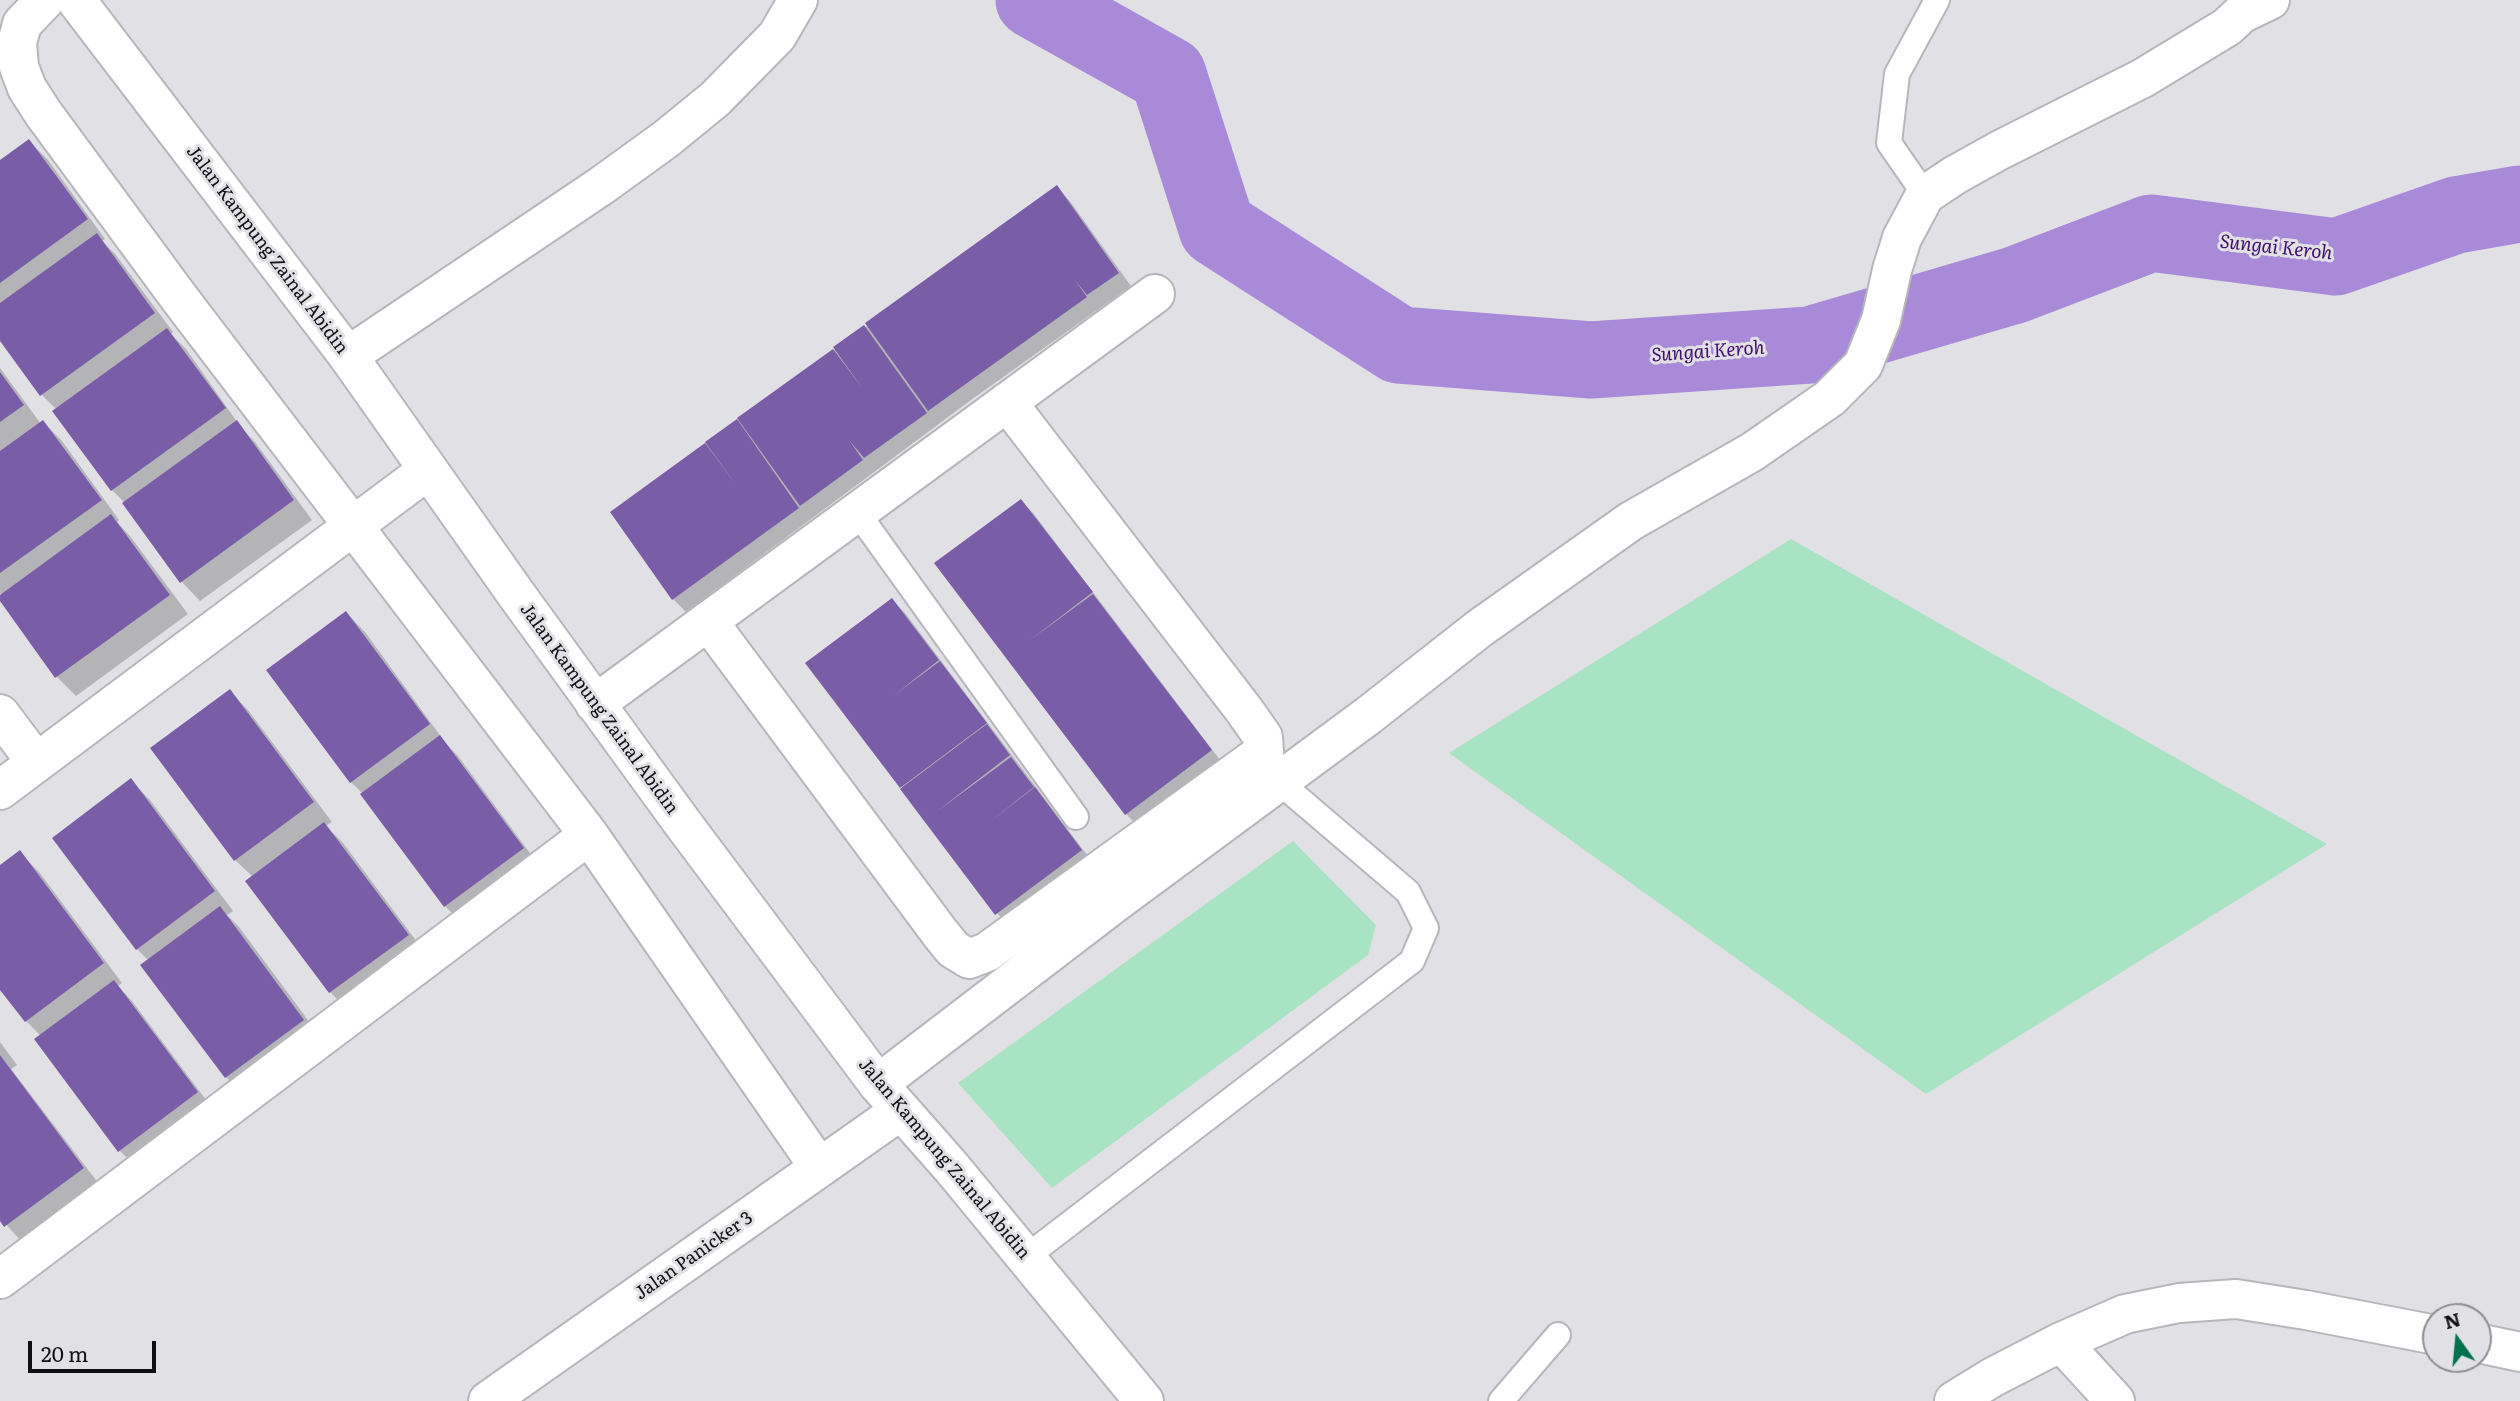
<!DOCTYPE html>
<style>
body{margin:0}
#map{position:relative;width:2520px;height:1401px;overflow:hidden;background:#e1e0e4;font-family:Literata,serif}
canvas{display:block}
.north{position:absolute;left:2422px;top:1303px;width:70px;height:70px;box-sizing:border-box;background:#e1e0e4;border:2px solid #8e8d90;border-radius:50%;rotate:345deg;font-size:19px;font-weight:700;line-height:28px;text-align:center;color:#111012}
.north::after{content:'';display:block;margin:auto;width:24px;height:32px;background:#00724c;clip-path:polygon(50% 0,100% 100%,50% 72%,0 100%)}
.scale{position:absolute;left:28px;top:1341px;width:128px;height:32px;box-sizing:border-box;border:4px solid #111012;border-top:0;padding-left:9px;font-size:21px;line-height:24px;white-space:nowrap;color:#111012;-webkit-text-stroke:5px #e1e0e4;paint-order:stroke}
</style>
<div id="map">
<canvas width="2520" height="1401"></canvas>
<div class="north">N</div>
<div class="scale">20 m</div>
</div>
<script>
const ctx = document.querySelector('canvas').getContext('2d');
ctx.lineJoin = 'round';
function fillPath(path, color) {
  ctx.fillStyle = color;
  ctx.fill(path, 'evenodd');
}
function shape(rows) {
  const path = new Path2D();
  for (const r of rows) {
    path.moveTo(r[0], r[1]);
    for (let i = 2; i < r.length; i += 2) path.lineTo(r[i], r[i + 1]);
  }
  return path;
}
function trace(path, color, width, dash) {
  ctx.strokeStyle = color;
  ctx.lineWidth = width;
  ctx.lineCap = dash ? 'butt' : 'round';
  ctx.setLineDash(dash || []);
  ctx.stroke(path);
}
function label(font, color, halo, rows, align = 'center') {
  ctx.font = font + ' Literata,serif';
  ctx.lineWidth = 6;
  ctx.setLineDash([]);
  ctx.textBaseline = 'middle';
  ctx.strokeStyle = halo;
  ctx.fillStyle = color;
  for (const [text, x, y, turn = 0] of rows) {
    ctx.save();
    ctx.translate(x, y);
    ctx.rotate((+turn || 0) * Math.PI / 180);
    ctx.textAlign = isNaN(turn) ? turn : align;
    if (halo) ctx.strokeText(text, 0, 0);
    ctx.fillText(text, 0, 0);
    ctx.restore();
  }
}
fillPath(shape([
 [1791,539,2327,844,1926,1094,1449,753],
 [1293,841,1376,925,1368,955,1052,1188,958,1083]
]), '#a8e3c4');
fillPath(shape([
 [29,141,48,160,105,239,102,241,115,254,173,332,171,334,186,349,242,429,255,442,312,520,200,601,182,582,125,503,112,490,55,411,57,410,42,395,0,338,0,162],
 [1056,188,1069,200,1131,286,971,400,686,612,673,599,612,512],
 [0,368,41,424,43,422,62,441,119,520,117,522,130,536,188,614,76,696,57,677,0,598,2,596,0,593],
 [1021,501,1033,513,1223,764,1139,827,1126,814,936,564],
 [892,600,905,613,1093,863,1009,926,997,913,808,663],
 [346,613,365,632,447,745,458,756,541,868,464,925,445,906,363,794,351,782],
 [229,691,248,710,332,822,326,826,343,843,426,954,349,1011,330,992,253,877,235,860],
 [131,781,150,800,233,911,227,915,239,927,322,1039,245,1096,226,1077,149,961,137,949,54,838],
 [20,853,39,872,122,983,118,986,132,1001,215,1112,138,1169,120,1151,41,1036,26,1021,0,987,0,867],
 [0,1042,17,1065,11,1069,102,1188,24,1244,0,1218]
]), '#0003');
trace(shape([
 [1034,0,1168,75,1217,228,1399,345,1591,360,1810,345,2015,285,2151,233,2336,257,2456,215,2520,204]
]), '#a88ad8', 77);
fillPath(shape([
 [29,139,88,219,0,283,0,160],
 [1057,185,1119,273,1087,295,1075,280,1087,297,928,411,865,323],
 [97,233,155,313,40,396,0,341,0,303],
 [864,325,927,413,864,458,849,440,863,460,800,506,737,418,833,349,863,389,833,347],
 [167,328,226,408,111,491,52,411],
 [0,372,24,405,0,422],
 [737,419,799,508,672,600,610,512,705,443,737,486,705,442],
 [43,420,102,500,0,573,0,451],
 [237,420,294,500,180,583,122,503],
 [1021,499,1093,592,1030,640,1093,594,1212,750,1125,815,934,563],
 [111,514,170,595,55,678,0,601,0,595],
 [892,598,939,660,893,696,940,661,987,723,900,788,805,663],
 [346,611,430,724,350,783,266,670],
 [230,689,314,802,234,861,150,748],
 [987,724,1010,755,936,812,1011,757,1034,787,988,823,1035,787,1082,850,995,915,900,789],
 [440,735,524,848,444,907,360,794],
 [131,778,215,891,136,950,52,838],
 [324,822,409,935,329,993,245,881],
 [20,850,104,963,25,1022,0,990,0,865],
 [220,906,304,1020,225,1078,140,965],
 [114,980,198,1092,118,1152,34,1039],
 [0,1055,84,1168,4,1227,0,1221]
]), '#7a5da7');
const service = shape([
 [1925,195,1889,143,1897,74,1937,0],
 [857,512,1076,817],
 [1026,1257,1412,961,1426,928,1408,892,1278,781],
 [1501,1401,1558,1335]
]);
const minor = shape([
 [45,0,22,24,17,43,19,67,27,88,43,113,180,299,589,835,819,1167],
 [348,356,601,186,666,139,715,99,777,36,798,0],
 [708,621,940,933,953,949,969,959,987,952,1264,752,1263,737,1244,710,1007,402],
 [595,704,1155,294],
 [0,714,36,762],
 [0,790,428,470],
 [878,1084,1116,902,1369,715,1480,628,1631,521,1752,452,1830,398,1863,365,1881,320,1892,270,1902,238,1925,195,1955,175,2000,150,2143,78,2227,27,2241,14,2270,0],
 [0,1279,589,835],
 [2061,1342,2115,1401],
 [2478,1343,2520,1352],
 [488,1401,900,1111],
 [1954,1401,1993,1377,2061,1342,2125,1314,2179,1303,2236,1299,2306,1310,2436,1335]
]);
const tertiary = shape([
 [76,0,348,356,516,594,681,821,878,1084,952,1168,1144,1401]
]);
trace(service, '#b7b6ba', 28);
trace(minor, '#b7b6ba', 42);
trace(tertiary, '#b7b6ba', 42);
trace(service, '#fff', 24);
trace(minor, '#fff', 38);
trace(tertiary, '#fff', 38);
label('18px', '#111012', '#e1e0e4', [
 ["Jalan Kampung Zainal Abidin",267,250,53],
 ["Jalan Kampung Zainal Abidin",599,709,54],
 ["Jalan Kampung Zainal Abidin",944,1159,50],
 ["Jalan Panicker 3",694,1256,-35]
]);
label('italic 19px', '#3f0f6d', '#e1e0e4', [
 ["Sungai Keroh",2276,248,6],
 ["Sungai Keroh",1708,352,-4]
]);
</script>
